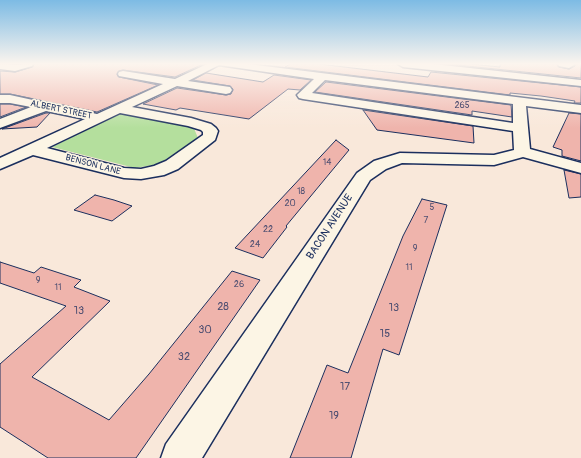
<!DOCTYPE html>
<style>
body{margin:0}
canvas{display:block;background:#f9e8da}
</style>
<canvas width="581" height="458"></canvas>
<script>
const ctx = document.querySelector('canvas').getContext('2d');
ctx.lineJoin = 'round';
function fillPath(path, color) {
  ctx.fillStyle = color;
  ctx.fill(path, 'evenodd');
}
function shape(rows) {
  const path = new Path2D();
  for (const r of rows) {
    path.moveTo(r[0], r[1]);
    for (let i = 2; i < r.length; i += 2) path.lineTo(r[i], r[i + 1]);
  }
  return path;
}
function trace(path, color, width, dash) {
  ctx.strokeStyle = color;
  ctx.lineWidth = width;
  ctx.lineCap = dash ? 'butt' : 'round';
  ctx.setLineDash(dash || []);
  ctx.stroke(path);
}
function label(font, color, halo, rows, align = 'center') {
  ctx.font = font + ' Pangolin,sans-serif';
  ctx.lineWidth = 3.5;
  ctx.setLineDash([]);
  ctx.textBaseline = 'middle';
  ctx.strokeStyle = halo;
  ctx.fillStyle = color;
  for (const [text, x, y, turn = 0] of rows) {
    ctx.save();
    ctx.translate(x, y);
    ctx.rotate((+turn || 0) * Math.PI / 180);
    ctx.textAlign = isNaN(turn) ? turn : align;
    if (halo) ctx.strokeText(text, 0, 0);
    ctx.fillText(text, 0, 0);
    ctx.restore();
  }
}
fillPath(shape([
 [124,112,193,126,198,138,159,164,135,168,52,147]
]), '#b4df9d');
const building = shape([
 [34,64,203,64,175,77,123,70,119,71,117,75,119,77,158,85,97,112,10,94,0,94,0,71,15,72,32,67,34,64],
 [290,64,319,64,428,77,431,72,581,87,581,103,574,103,575,101,541,96,510,93,510,95,285,67,290,64],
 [448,64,471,64,500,67,500,64,557,64,559,67,569,69,575,66,575,64,581,64,581,78,448,64],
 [206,73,263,82,274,75,311,80,300,90,288,89,249,119,180,108,176,110,143,104,177,88,226,95,231,94,233,89,230,86,193,80,206,73],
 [326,82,511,105,512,117,472,111,472,115,315,92,326,82],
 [0,104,10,104,26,107,0,117,0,104],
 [363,110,473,126,474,143,377,130,363,110],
 [46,113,50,113,37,127,2,129,46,113],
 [569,113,581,114,581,161,562,156,562,150,553,147,569,113],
 [336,140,349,150,286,226,287,227,263,258,235,248,336,140],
 [564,170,581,174,581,197,569,198,564,170],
 [95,195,114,200,132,206,112,221,74,210,95,195],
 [422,199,447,205,399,355,383,349,351,458,290,458,327,365,348,373,403,236,422,199],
 [0,262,34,273,41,267,81,280,74,287,110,301,32,377,109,420,149,374,232,271,260,280,136,458,48,458,0,427,0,364,66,306,0,283,0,262]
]);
fillPath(building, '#efb4ac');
trace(building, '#1b2f5e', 1);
const minor = shape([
 [0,64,15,65,33,64,32,66,15,71,0,69,0,64],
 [207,64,248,64,581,105,581,113,526,106,530,149,581,163,581,173,523,157,494,165,402,163,386,169,370,180,202,458,161,458,166,444,357,173,374,161,400,153,494,155,514,150,513,131,303,99,299,98,297,95,314,79,219,65,188,81,230,87,232,90,230,93,226,94,177,86,132,107,191,118,211,124,216,128,218,131,215,140,178,169,164,175,141,179,124,178,33,155,0,169,0,158,85,119,46,111,0,128,0,119,31,107,10,103,0,103,0,95,10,95,97,114,163,84,119,76,118,74,119,72,123,71,175,79,207,64],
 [325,80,513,104,513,123,312,93,325,80],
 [120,113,188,126,201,130,203,132,203,135,166,161,154,166,141,169,124,168,47,148,120,113],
 [398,64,433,64,581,80,581,86,403,67,398,64],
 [558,64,573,64,574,65,569,68,559,66,558,64]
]);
trace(minor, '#1b2f5e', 3);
fillPath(minor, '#fcf5e5');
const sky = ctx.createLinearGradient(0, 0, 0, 128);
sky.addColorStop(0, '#7dbbe4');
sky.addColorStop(0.5, '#fcf5ee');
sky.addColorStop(1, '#fcf5ee00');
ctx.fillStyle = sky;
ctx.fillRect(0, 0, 581, 128);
label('9px', '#505072', null, [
 ["265",462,106],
 ["14",327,163],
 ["18",301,192],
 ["20",290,204],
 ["5",432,208],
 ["7",426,221],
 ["22",268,230],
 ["24",255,245],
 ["9",415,249],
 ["11",409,268],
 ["9",38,281],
 ["26",239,285],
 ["11",58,288]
]);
label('9px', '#1b2f5e', '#fcf5e5', [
 ["ALBERT STREET",61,110,12],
 ["BENSON LANE",93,165,15]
]);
label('11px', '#1b2f5e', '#fcf5e5', [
 ["BACON AVENUE",330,227,-57]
]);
label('11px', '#505072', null, [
 ["28",223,307],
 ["13",394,308],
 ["13",79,311],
 ["30",205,330],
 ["15",385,334],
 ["32",184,357],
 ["17",345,387],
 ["19",334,416]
]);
</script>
